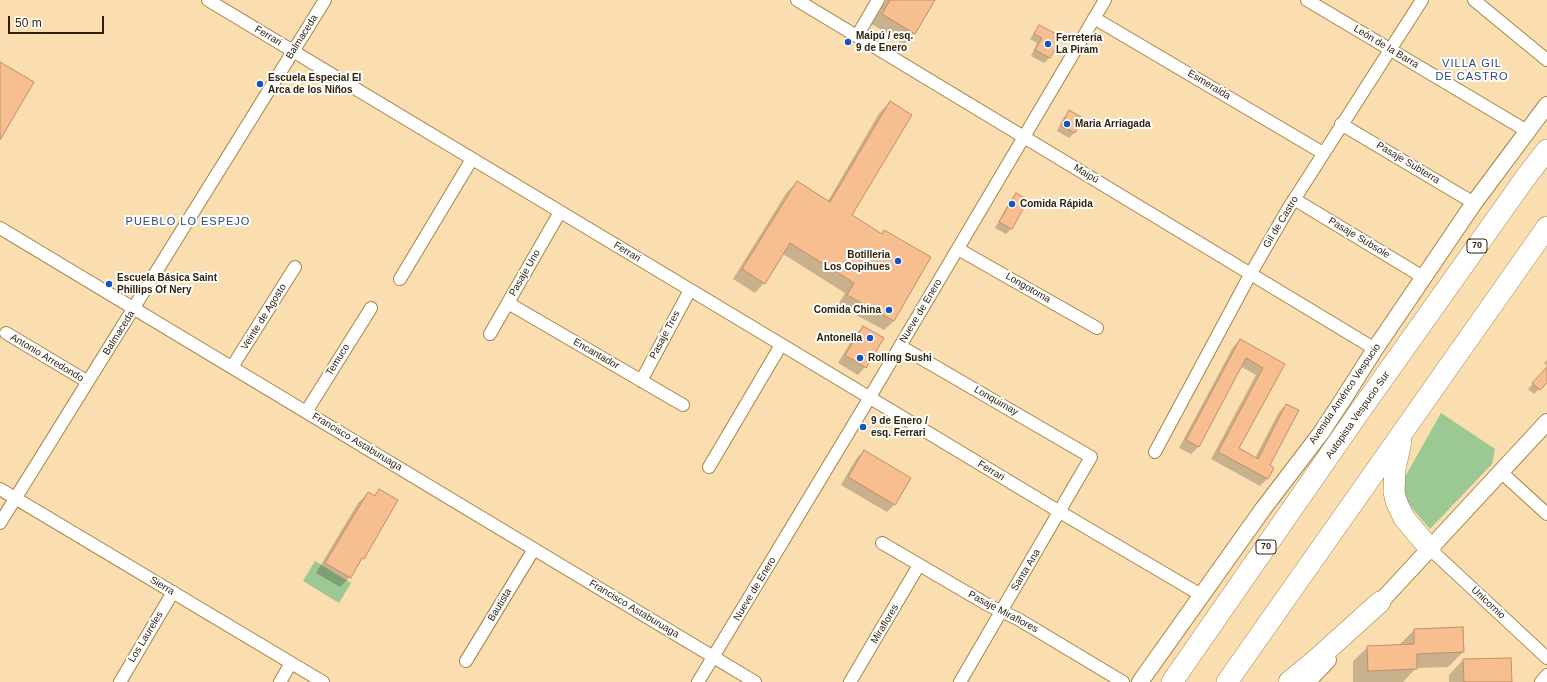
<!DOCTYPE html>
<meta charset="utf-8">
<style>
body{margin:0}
#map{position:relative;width:1547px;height:682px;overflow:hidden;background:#fadeaf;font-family:Arial,sans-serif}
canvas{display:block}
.scale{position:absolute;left:8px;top:16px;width:96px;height:18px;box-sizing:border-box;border:2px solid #2f220a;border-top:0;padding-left:5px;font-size:12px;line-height:14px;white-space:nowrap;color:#2f220a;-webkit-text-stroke:3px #fff;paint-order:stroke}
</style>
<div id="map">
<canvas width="1547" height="682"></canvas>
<div class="scale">50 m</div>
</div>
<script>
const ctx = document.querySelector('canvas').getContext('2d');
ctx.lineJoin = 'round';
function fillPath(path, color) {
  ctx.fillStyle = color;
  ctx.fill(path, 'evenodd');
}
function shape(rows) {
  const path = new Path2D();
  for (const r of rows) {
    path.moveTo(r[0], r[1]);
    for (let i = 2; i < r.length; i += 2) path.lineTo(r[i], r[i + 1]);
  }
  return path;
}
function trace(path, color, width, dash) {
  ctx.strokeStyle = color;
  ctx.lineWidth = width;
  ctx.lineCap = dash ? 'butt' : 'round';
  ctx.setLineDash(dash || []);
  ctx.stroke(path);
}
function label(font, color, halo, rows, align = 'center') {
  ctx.font = font + ' Arial,sans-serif';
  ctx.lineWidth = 4;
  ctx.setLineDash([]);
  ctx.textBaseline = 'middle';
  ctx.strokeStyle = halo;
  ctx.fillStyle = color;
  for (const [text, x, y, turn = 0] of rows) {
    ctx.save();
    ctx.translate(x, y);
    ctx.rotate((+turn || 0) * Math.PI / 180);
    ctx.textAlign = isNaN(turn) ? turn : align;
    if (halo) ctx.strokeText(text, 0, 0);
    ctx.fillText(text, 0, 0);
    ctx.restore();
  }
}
fillPath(shape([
 [1441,413,1495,449,1492,464,1430,529,1404,499,1405,477],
 [315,561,351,583,339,603,303,581]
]), '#9bc893');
fillPath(shape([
 [886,0,934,0,914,33,904,44,872,24],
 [1040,26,1060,37,1049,58,1044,63,1031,56,1037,43,1030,39,1035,31],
 [890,103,851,216,881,235,884,231,894,321,884,330,838,305,845,293,783,254,764,283,755,293,733,279,787,192,797,182,828,201,880,112],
 [1069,112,1082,118,1074,133,1069,138,1057,131,1064,117],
 [1016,194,1027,200,1011,229,1006,234,995,228,1011,199],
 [863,327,865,367,858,375,838,363,855,335],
 [1240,340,1283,364,1237,449,1255,458,1279,412,1286,405,1269,466,1273,468,1267,479,1260,486,1211,459,1256,375,1240,366,1198,447,1191,454,1179,448,1233,347],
 [1547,360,1547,366,1544,363],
 [1547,369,1547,381,1534,394,1528,389],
 [864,451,894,505,887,512,841,485,856,459],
 [379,490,363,558,358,563,350,577,340,587,316,573,358,503,368,493,373,496],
 [1414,630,1463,652,1448,667,1416,668,1403,682,1353,682,1353,661,1368,647,1399,645],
 [1463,660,1511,682,1449,682,1449,675]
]), '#0003');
const building = shape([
 [890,0,935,0,915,34,882,14,890,0],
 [1039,25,1062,37,1050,58,1035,50,1042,38,1034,34,1039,25],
 [0,62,34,82,0,140,0,62],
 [890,101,912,115,852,215,882,234,884,230,931,257,894,321,847,295,854,283,790,243,765,284,742,269,797,181,830,202,890,101],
 [1069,110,1083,118,1075,133,1061,126,1069,110],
 [1016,193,1028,200,1012,229,999,222,1016,193],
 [863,326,884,338,866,368,845,355,863,326],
 [1240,339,1285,364,1239,448,1258,459,1286,404,1299,410,1270,465,1274,468,1268,479,1218,452,1263,368,1246,358,1199,447,1186,440,1240,339],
 [1547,367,1547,383,1540,390,1532,383,1547,367],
 [864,450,911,478,895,505,848,477,864,450],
 [379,489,398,500,364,559,362,558,351,578,325,563,368,492,375,496,379,489],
 [1463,627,1464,652,1417,654,1417,669,1368,671,1367,646,1414,644,1414,629,1463,627],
 [1511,658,1512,682,1464,682,1463,659,1511,658]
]);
fillPath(building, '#f7be90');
trace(building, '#c28e63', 1);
const street = shape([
 [208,0,1060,512,1201,595],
 [797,0,1375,349],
 [1307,0,1527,131],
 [1474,0,1547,60],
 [1094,18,1323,153],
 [857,36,878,0],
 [1341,124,1474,203],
 [1294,199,1423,277],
 [0,228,755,682],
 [958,249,1097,328],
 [400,279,472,159],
 [508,303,683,405],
 [6,333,88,382],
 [490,334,560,212],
 [900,346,1091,457,960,682],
 [232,367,295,267],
 [641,381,690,290],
 [306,412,371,308],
 [1155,452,1251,273,1288,209,1422,0],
 [709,467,781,345],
 [1501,472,1547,514],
 [0,489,323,682],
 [0,523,325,0],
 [882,543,988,605,1018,619,1123,682],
 [1430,549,1547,658],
 [466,661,534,549],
 [120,682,173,592],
 [280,682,291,663],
 [698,682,864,407,1105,0],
 [850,682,919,565],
 [1541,682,1547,675]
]);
const secondary = shape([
 [1373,610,1547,422],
 [1140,682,1263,509,1321,433,1344,398,1375,349,1474,203,1547,105],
 [1307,682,1328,660]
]);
const highway = shape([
 [1401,441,1395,469,1394,492,1396,501,1404,518,1430,549],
 [1172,682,1360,411,1526,177,1547,150],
 [1227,682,1547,227],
 [1289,682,1318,658,1380,602]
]);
trace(street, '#a4844a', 14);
trace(secondary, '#a4844a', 18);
trace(highway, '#a4844a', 22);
trace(street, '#fff', 12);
trace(secondary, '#fff', 16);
trace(highway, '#fff', 21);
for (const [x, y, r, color] of [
 [848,42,4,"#1455c0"],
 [1048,44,4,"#1455c0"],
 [260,84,4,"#1455c0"],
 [1067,124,4,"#1455c0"],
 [1012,204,4,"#1455c0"],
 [898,261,4,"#1455c0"],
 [109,284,4,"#1455c0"],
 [889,310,4,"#1455c0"],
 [870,338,4,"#1455c0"],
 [860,358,4,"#1455c0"],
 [863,427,4,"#1455c0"]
]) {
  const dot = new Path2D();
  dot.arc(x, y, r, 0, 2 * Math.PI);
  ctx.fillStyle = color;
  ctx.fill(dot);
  trace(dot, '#fff', 1.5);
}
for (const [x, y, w] of [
 [1477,246,20],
 [1266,547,20]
]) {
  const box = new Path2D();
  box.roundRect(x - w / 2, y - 7, w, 14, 3);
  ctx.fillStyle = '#fff';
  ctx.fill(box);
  trace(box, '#2f220a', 1);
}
label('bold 9px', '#2f220a', null, [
 ["70",1477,246],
 ["70",1266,547]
]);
label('10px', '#2f220a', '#fff', [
 ["Ferrari",268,36,31],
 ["Balmaceda",302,37,-58],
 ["León de la Barra",1386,47,31],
 ["Esmeralda",1209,85,31],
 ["Pasaje Subterra",1408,163,31],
 ["Maipú",1086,174,31],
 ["Gil de Castro",1281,222,-59],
 ["Pasaje Subsole",1359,238,31],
 ["Ferrari",627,252,31],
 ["Pasaje Uno",525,273,-60],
 ["Longotoma",1028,288,30],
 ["Nueve de Enero",921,311,-59],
 ["Veinte de Agosto",264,317,-58],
 ["Balmaceda",119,333,-58],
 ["Pasaje Tres",665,335,-62],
 ["Encantador",596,354,30],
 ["Antonio Arredondo",47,358,31],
 ["Temuco",338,360,-58],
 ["Avenida Américo Vespucio",1345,394,-56],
 ["Lonquimay",996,401,30],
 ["Autopista Vespucio Sur",1358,415,-55],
 ["Francisco Astaburuaga",357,442,31],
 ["Ferrari",991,471,31],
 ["Santa Ana",1026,570,-59],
 ["Sierra",162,586,31],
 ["Nueve de Enero",755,589,-59],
 ["Unicornio",1488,603,43],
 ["Bautista",500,605,-59],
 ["Francisco Astaburuaga",634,609,31],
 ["Pasaje Miraflores",1003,612,28],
 ["Miraflores",885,624,-59],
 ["Los Laureles",146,637,-59]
]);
label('bold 10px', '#2f220a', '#fff', [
 ["Maipú / esq.",856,36],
 ["9 de Enero",856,48],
 ["Ferretería",1056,38],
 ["La Piram",1056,50],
 ["Escuela Especial El",268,78],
 ["Arca de los Niños",268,90],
 ["Maria Arriagada",1075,124],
 ["Comida Rápida",1020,204],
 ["Botilleria",890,255,"right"],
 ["Los Copihues",890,267,"right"],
 ["Escuela Básica Saint",117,278],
 ["Phillips Of Nery",117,290],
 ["Comida China",881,310,"right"],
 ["Antonella",862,338,"right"],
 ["Rolling Sushi",868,358],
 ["9 de Enero /",871,421],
 ["esq. Ferrari",871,433]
], 'left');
ctx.letterSpacing = '1px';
label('11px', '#28487f', '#fff', [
 ["VILLA GIL",1472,64],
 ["DE CASTRO",1472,77],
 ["PUEBLO LO ESPEJO",188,222]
]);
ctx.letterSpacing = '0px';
</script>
